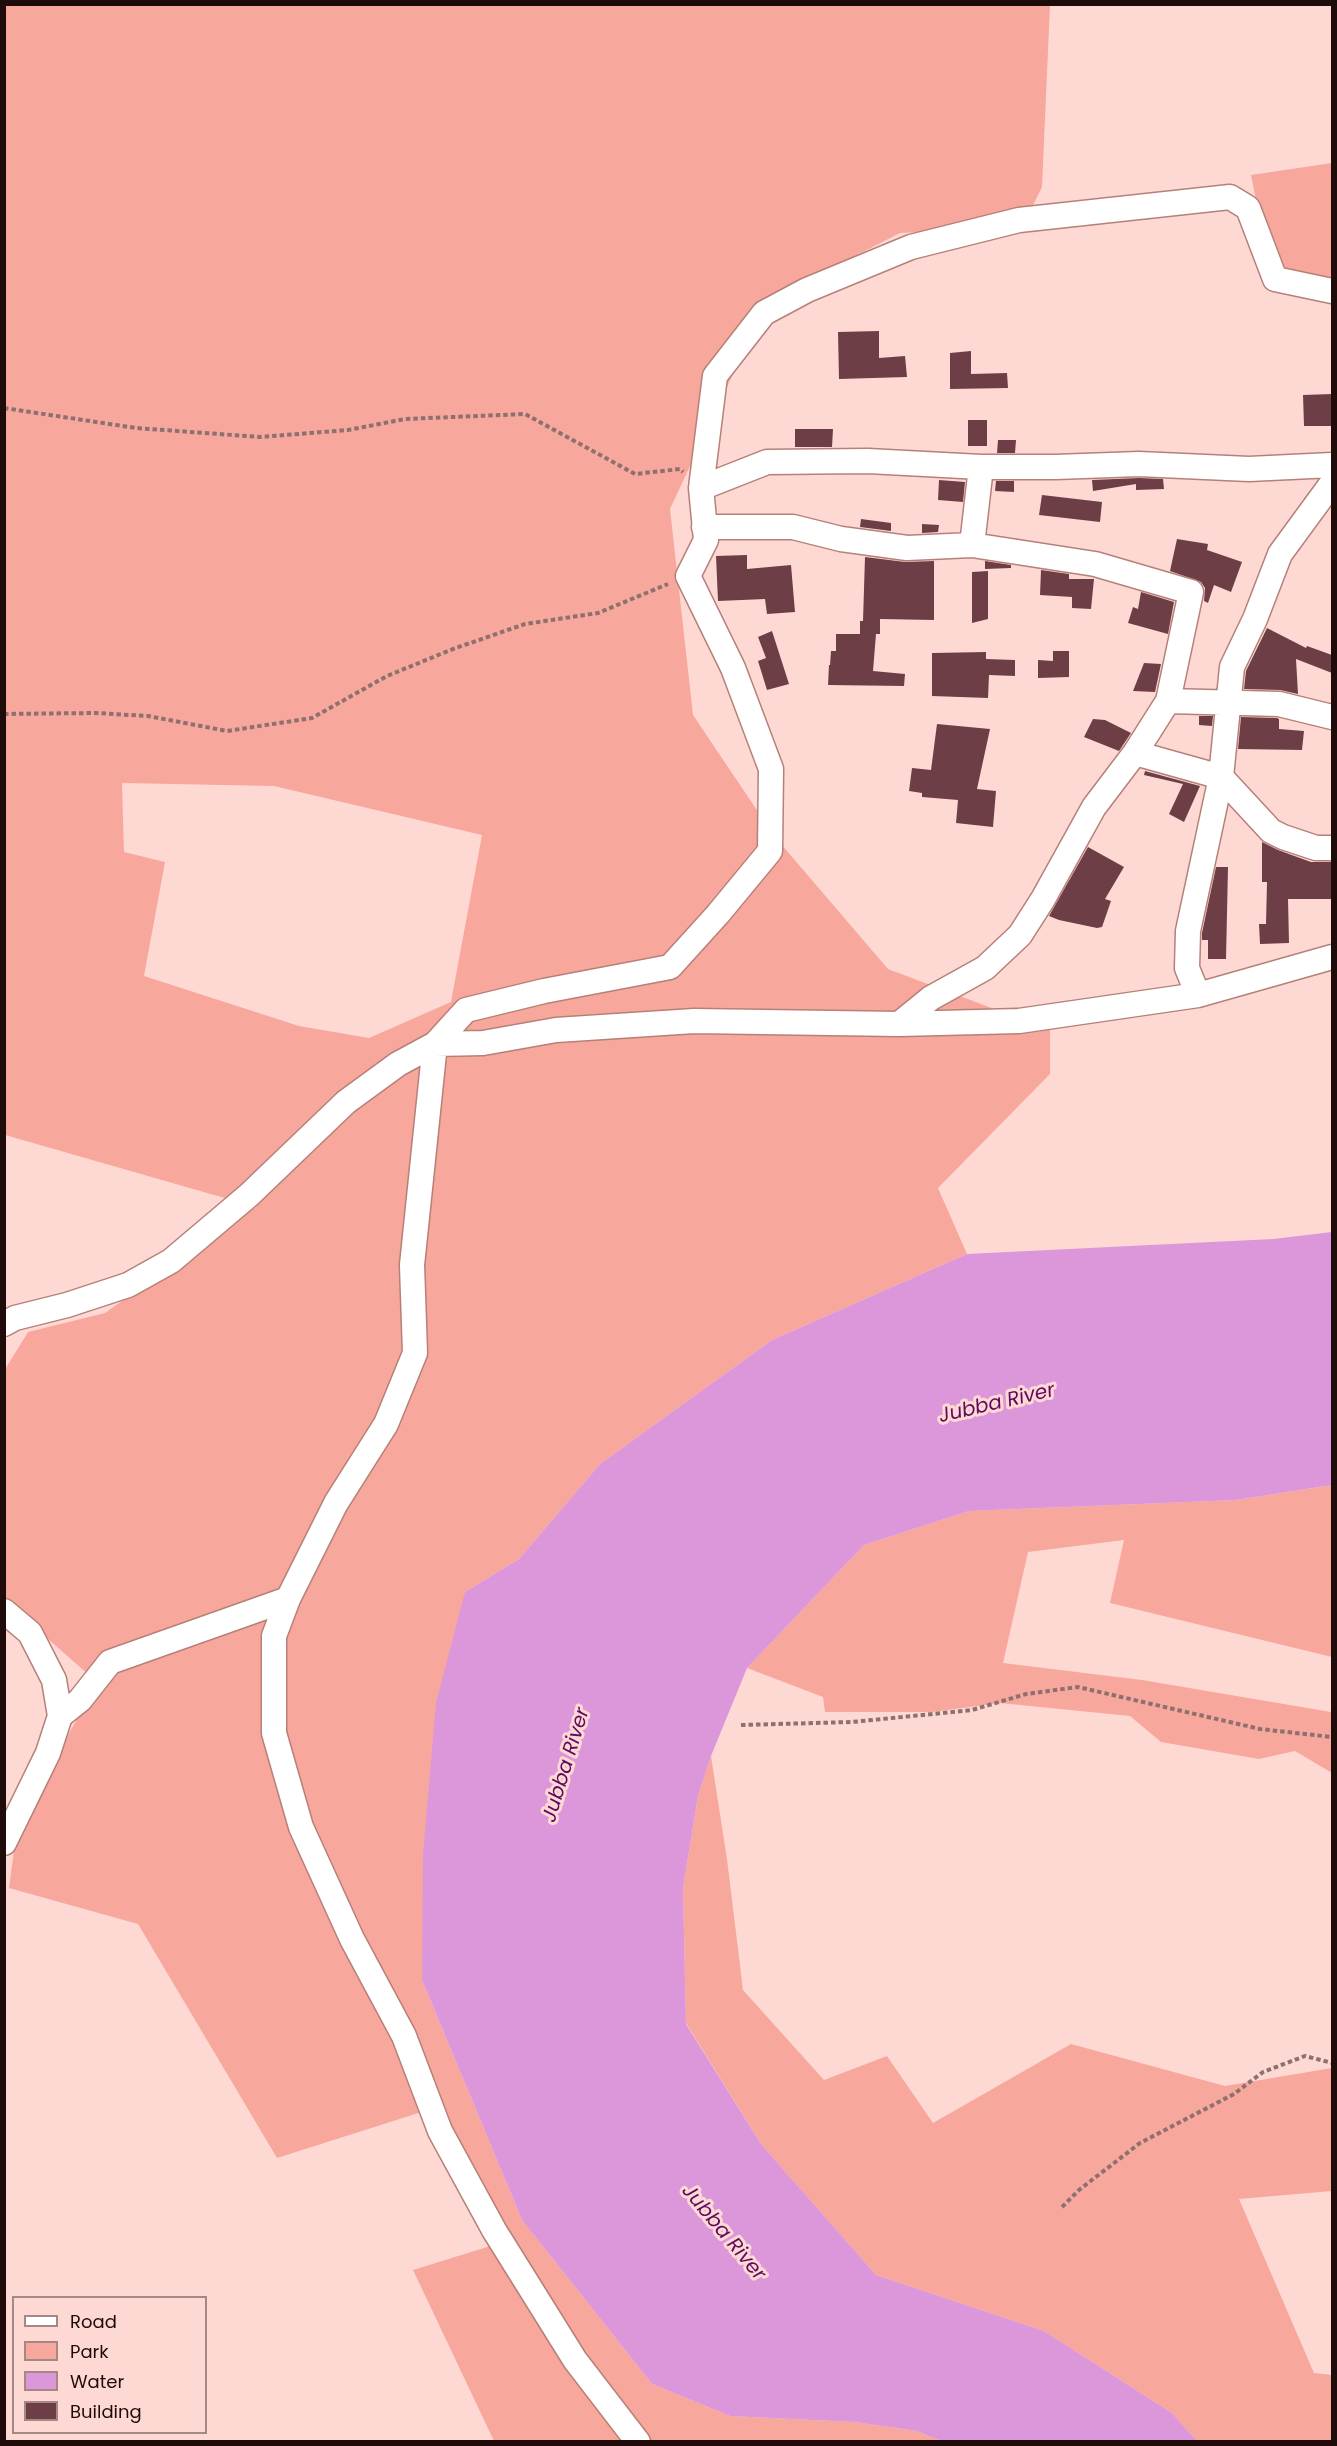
<!DOCTYPE html>
<style>
body{margin:0}
#map{position:relative;width:1337px;height:2446px;overflow:hidden;background:#fed9d4;font-family:Poppins,sans-serif}
canvas{display:block}
.frame{position:absolute;inset:0;border:6px solid #1f0b09;pointer-events:none}
.legend{position:absolute;left:12px;top:2296px;width:195px;height:138px;box-sizing:border-box;background:#fed9d4;border:2px solid #a58783;margin:0;padding:8px 10px;list-style:none;font-size:18px;color:#1f0b09}
.legend li{display:flex;align-items:center;gap:12px;height:30px}
.legend b{width:30px;border:2px solid #a58783}
</style>
<div id="map">
<canvas width="1337" height="2446"></canvas>
<div class="frame"></div>
<ul class="legend">
<li><b style="height:8px;background:#fff"></b>Road</li>
<li><b style="height:16px;background:#f8a79d"></b>Park</li>
<li><b style="height:16px;background:#db97da"></b>Water</li>
<li><b style="height:16px;background:#6e3e47"></b>Building</li>
</ul>
</div>
<script>
const ctx = document.querySelector('canvas').getContext('2d');
ctx.lineJoin = 'round';
function fillPath(path, color) {
  ctx.fillStyle = color;
  ctx.fill(path, 'evenodd');
}
function shape(rows) {
  const path = new Path2D();
  for (const r of rows) {
    path.moveTo(r[0], r[1]);
    for (let i = 2; i < r.length; i += 2) path.lineTo(r[i], r[i + 1]);
  }
  return path;
}
function trace(path, color, width, dash) {
  ctx.strokeStyle = color;
  ctx.lineWidth = width;
  ctx.lineCap = dash ? 'butt' : 'round';
  ctx.setLineDash(dash || []);
  ctx.stroke(path);
}
function label(font, color, halo, rows, align = 'center') {
  ctx.font = font + ' Poppins,sans-serif';
  ctx.lineWidth = 6;
  ctx.setLineDash([]);
  ctx.textBaseline = 'middle';
  ctx.strokeStyle = halo;
  ctx.fillStyle = color;
  for (const [text, x, y, turn = 0] of rows) {
    ctx.save();
    ctx.translate(x, y);
    ctx.rotate((+turn || 0) * Math.PI / 180);
    ctx.textAlign = isNaN(turn) ? turn : align;
    if (halo) ctx.strokeText(text, 0, 0);
    ctx.fillText(text, 0, 0);
    ctx.restore();
  }
}
fillPath(shape([
 [6,5,1050,5,1042,187,1022,228,900,233,767,301,670,509,693,715,775,837,888,969,1050,1030,1050,1074,938,1188,967,1254,772,1340,600,1464,519,1559,465,1592,422,1980,522,2220,652,2384,730,2416,854,2422,917,2431,941,2441,494,2441,413,2270,500,2243,431,2109,277,2158,138,1924,9,1888,18,1821,98,1683,5,1601,4,1371,28,1332,105,1313,256,1207,5,1135],
 [122,783,274,786,482,835,451,1002,369,1038,299,1026,144,976,165,862,124,852],
 [1332,163,1332,288,1272,277,1251,175],
 [1332,1485,1332,1657,1110,1603,1124,1540,1028,1552,1003,1663,1142,1680,1331,1712,1332,1709,1332,1773,1295,1751,1259,1759,1161,1742,1130,1716,1000,1703,932,1712,825,1712,823,1697,747,1668,864,1545,969,1511,1236,1500],
 [711,1756,727,1859,743,1990,824,2080,887,2056,933,2123,1071,2044,1225,2086,1332,2068,1332,2191,1239,2199,1314,2373,1332,2375,1332,2441,1197,2441,1172,2413,1044,2331,876,2275,761,2144,686,2023,683,1888,698,1796]
]), '#f8a79d');
fillPath(shape([
 [1332,1232,1332,1485,1236,1500,969,1511,864,1545,747,1668,711,1756,698,1796,683,1888,686,2024,761,2144,876,2275,1044,2331,1172,2413,1197,2441,941,2441,917,2431,854,2422,730,2416,652,2384,522,2220,422,1980,423,1855,436,1703,465,1592,519,1559,600,1464,772,1340,967,1254,1273,1239]
]), '#db97da');
fillPath(shape([
 [879,331,879,358,905,356,907,377,839,379,838,332],
 [971,351,971,374,1007,373,1008,388,950,389,950,353],
 [1332,394,1332,426,1304,426,1303,395],
 [968,420,987,420,987,446,968,446],
 [795,429,833,429,832,447,795,447],
 [998,440,1016,440,1015,453,997,453],
 [1139,478,1163,479,1164,489,1136,490,1136,484,1093,491,1092,480],
 [939,480,965,482,963,502,938,500],
 [996,481,1014,481,1014,492,995,491],
 [1042,495,1102,502,1100,522,1039,515],
 [861,519,891,523,891,531,860,527],
 [922,524,939,525,938,532,922,533],
 [1177,539,1208,544,1207,550,1242,562,1231,592,1214,585,1208,603,1204,601,1205,588,1201,582,1170,571],
 [747,555,747,569,791,565,795,612,767,614,765,599,718,601,716,556],
 [865,557,905,562,934,561,934,620,880,619,880,634,876,634,873,671,905,674,904,686,828,685,829,665,830,665,831,651,836,651,836,634,860,634,860,621,863,621],
 [985,561,1011,565,1011,568,985,569],
 [1041,570,1069,574,1069,579,1094,579,1091,609,1072,608,1072,597,1040,595],
 [988,571,988,619,972,623,972,572],
 [1141,592,1174,602,1168,634,1128,623,1133,607,1138,609],
 [1267,628,1306,648,1307,646,1332,655,1332,673,1296,659,1298,694,1280,690,1244,689,1246,671],
 [772,631,789,684,767,690,758,661,766,658,758,637],
 [1053,651,1069,651,1069,677,1038,678,1038,660,1053,661],
 [986,652,986,659,1015,660,1015,676,989,675,988,698,932,696,932,653],
 [1144,663,1161,664,1155,692,1133,691],
 [1199,716,1213,716,1212,726,1199,725],
 [1241,717,1277,718,1279,719,1279,729,1304,731,1302,750,1238,749],
 [1093,719,1105,720,1131,733,1119,751,1084,737],
 [937,724,990,729,977,789,996,791,993,827,956,823,958,800,922,797,922,793,909,791,912,768,931,770],
 [1145,771,1200,786,1184,822,1169,814,1183,784,1144,775],
 [1262,842,1278,850,1311,862,1332,862,1332,899,1288,899,1289,943,1260,944,1259,924,1266,924,1267,882,1262,882],
 [1088,847,1124,867,1105,899,1111,901,1102,927,1097,928,1059,920,1049,916],
 [1216,867,1228,867,1226,959,1208,959,1208,940,1202,940,1202,933]
]), '#6e3e47');
const minor = shape([
 [701,488,767,462,868,461,981,467],
 [704,527,793,527,841,539,907,548,972,545],
 [1168,701,1279,704,1332,717],
 [1135,753,1221,777,1271,831,1283,837,1316,848,1332,848],
 [1198,995,1187,968,1188,931,1221,777,1232,667,1255,619,1280,554,1332,483],
 [899,1024,1019,1021,1198,995,1332,957],
 [4,1324,15,1318,67,1305,128,1285,171,1261,249,1195,346,1102,398,1064,435,1044,483,1043,556,1030,694,1021,899,1024,931,998,985,968,1020,935,1043,899,1094,807,1135,753,1168,701,1191,592,1095,564,972,545,981,467,1055,467,1139,464,1249,469,1332,465],
 [4,1611,30,1633,54,1680,60,1716,48,1753,4,1843],
 [60,1716,80,1700,110,1662,288,1599],
 [638,2442,575,2360,494,2230,440,2131,404,2036,352,1939,301,1827,274,1733,274,1636,288,1599,336,1503,386,1424,415,1353,412,1265,435,1044,466,1010,544,991,670,967,718,914,770,851,771,769,733,668,688,576,706,540,701,488,715,376,764,313,807,290,911,247,1019,220,1230,197,1248,208,1275,279,1332,291]
]);
trace(minor, '#b68078', 27);
trace(shape([
 [4,408,136,428,260,437,348,430,405,419,525,414,635,474,680,469,683,472],
 [4,714,95,713,148,716,227,731,312,718,387,676,453,649,525,624,598,613,668,584],
 [741,1725,852,1722,972,1710,1026,1694,1078,1687,1260,1729,1332,1737],
 [1062,2207,1079,2190,1140,2143,1234,2094,1263,2072,1305,2056,1332,2063]
]), '#8e716e', 4, [4.5, 3]);
trace(minor, '#fff', 24);
label('italic 20px', '#5e0a60', '#fed9d4', [
 ["Jubba River",997,1404,-13],
 ["Jubba River",567,1765,-73],
 ["Jubba River",723,2233,50]
]);
</script>
